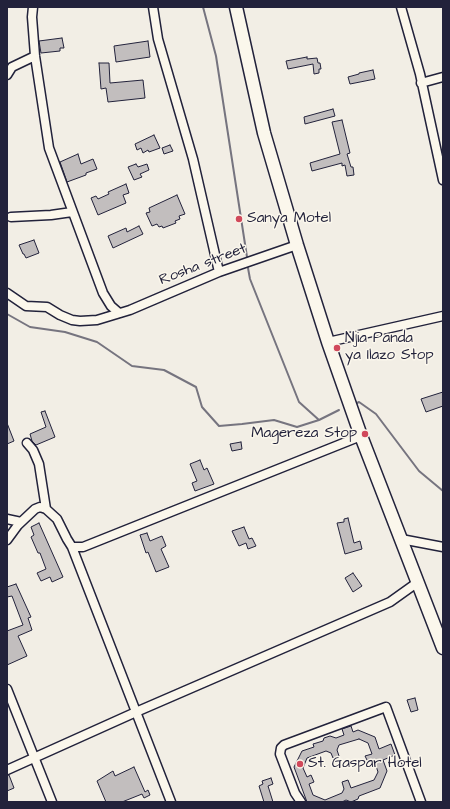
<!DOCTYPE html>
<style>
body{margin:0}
#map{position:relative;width:450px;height:809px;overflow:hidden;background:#f2eee5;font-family:"Architects Daughter",sans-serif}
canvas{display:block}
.frame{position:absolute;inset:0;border:8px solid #22223b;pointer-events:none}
</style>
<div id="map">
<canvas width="450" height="809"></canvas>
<div class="frame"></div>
</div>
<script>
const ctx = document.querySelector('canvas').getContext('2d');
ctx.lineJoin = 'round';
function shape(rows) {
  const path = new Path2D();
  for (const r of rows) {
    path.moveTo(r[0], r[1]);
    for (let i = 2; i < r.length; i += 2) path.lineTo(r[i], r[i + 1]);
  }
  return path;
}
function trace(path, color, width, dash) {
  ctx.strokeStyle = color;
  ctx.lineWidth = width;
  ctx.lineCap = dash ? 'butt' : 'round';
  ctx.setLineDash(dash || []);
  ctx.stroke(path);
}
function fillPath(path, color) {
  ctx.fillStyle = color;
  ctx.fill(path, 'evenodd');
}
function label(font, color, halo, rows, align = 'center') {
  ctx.font = font + ' "Architects Daughter",sans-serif';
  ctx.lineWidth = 3;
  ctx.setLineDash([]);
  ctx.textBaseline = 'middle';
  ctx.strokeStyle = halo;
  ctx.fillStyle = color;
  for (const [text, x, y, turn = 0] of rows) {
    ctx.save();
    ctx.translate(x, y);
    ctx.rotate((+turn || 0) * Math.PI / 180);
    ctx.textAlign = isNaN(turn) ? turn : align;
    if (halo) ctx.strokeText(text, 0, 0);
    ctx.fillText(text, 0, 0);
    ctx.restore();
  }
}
trace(shape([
 [203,7,216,56,247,257],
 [248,268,250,279,299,402,319,420,339,410],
 [7,314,30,327,65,332,97,342,132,366,164,370,196,387,202,407,219,426,242,424,274,420,297,427,319,420],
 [355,404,359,402,376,414,419,471,443,491]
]), '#76747f', 2);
const building = shape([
 [62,38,64,48,60,48,60,51,41,53,39,41,62,38],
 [148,41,150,57,116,62,114,46,148,41],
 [307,57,307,59,317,58,318,63,320,63,321,69,319,69,319,73,314,74,313,64,288,69,286,61,307,57],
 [99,63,109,63,110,83,143,80,145,98,108,102,106,88,101,89,99,63],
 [373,70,375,79,350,84,348,77,359,74,359,73,373,70],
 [333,109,335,116,305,124,304,117,333,109],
 [342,120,350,153,347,154,351,167,353,167,354,175,347,176,345,165,342,166,342,163,312,171,310,163,340,154,332,122,342,120],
 [154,135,160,148,149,152,148,150,143,153,141,148,137,150,135,144,154,135],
 [170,145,173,151,164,154,162,148,170,145],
 [78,154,81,164,93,159,97,169,86,173,86,175,67,182,60,162,78,154],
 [136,164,138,167,147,164,149,170,140,174,142,177,134,180,128,167,136,164],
 [126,184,129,193,123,195,126,203,98,215,91,198,96,196,98,199,109,194,108,192,126,184],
 [177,195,185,214,179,216,180,219,175,221,176,223,163,228,162,226,159,227,157,224,152,226,146,213,150,212,149,208,177,195],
 [139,226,143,234,113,248,108,236,126,228,127,232,139,226],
 [34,240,39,253,26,258,24,254,23,254,19,245,34,240],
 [443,392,443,406,426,412,421,399,443,392],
 [45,411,55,437,36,445,32,441,30,434,46,427,41,412,45,411],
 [7,423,14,441,7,444,7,423],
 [241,442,242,449,232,451,230,444,241,442],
 [200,460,204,470,207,468,214,484,195,491,192,483,197,481,190,464,200,460],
 [348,518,354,543,360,541,362,549,345,554,337,523,344,522,344,519,348,518],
 [39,523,63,577,52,582,50,577,41,581,37,573,46,569,40,553,38,553,31,537,34,535,31,527,39,523],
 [244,527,249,539,252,538,256,546,248,549,246,543,239,546,232,531,244,527],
 [147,533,150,541,162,536,166,546,161,549,169,567,156,572,148,552,146,553,140,535,147,533],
 [353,573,362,586,353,592,345,578,353,573],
 [16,584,31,617,28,618,32,630,18,636,27,656,7,665,7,631,23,625,12,596,7,597,7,587,16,584],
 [415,698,418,710,411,712,407,700,415,698],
 [351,726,353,732,358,730,375,737,379,749,391,744,395,755,383,760,387,771,380,788,359,796,358,799,351,802,346,800,342,802,307,802,294,767,302,751,314,747,313,744,323,741,324,738,330,736,336,738,344,735,342,729,351,726],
 [359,739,368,743,372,754,365,756,368,762,374,760,378,772,374,780,351,788,348,780,342,782,344,789,342,793,325,800,313,795,309,784,314,782,311,775,307,777,303,768,307,758,326,751,331,753,333,758,339,756,337,750,339,745,359,739],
 [134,767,145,792,148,790,150,795,144,798,142,794,122,802,106,802,97,781,113,771,115,776,134,767],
 [7,775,9,775,14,788,7,791,7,775],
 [271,778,273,784,268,786,273,802,264,802,259,786,263,784,262,781,271,778]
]);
fillPath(building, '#c2bebe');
trace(building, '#22223b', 1);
const minor = shape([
 [33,7,32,17,35,56,49,148,103,293,111,306,119,313],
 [153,7,158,39,193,159,219,272],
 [401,7,420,74,443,180],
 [7,75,12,67,35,56],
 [421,83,443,77],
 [11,217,51,215,72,212],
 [7,293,26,306,47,307,60,315,72,320,80,321,97,320,130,310,219,272,297,245],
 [328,342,443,316],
 [27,443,33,450,39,464,46,509],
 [7,519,21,522],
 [401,539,443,547],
 [7,540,18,525,35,509,40,507,46,509,57,519,67,539,72,547,83,547,361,436],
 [72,547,171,802],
 [7,689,52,802],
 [7,770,136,712,390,602,418,582],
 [301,802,295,793,280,754,281,748,284,745,386,707,421,802]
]);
const highway = shape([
 [236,7,264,133,297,245,328,342,361,436,443,648]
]);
trace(minor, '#22223b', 11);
trace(highway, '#22223b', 15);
trace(minor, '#fbf7ec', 8);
trace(highway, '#fbf7ec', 12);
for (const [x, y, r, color] of [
 [239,219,4,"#d1495b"],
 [337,348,4,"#d1495b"],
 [365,434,4,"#d1495b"],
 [300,764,4,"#d1495b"]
]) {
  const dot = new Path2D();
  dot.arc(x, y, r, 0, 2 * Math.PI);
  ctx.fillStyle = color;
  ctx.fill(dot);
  trace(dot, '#fbf7ec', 1.5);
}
label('15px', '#22223b', '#fbf7ec', [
 ["Sanya Motel",247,219],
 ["Njia Panda",345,339],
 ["ya Ilazo Stop",345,356],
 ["Magereza Stop",357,434,"right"],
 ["St. Gaspar Hotel",308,764]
], 'left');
label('15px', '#22223b', '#fbf7ec', [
 ["Rosha street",203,265,-21]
]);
</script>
